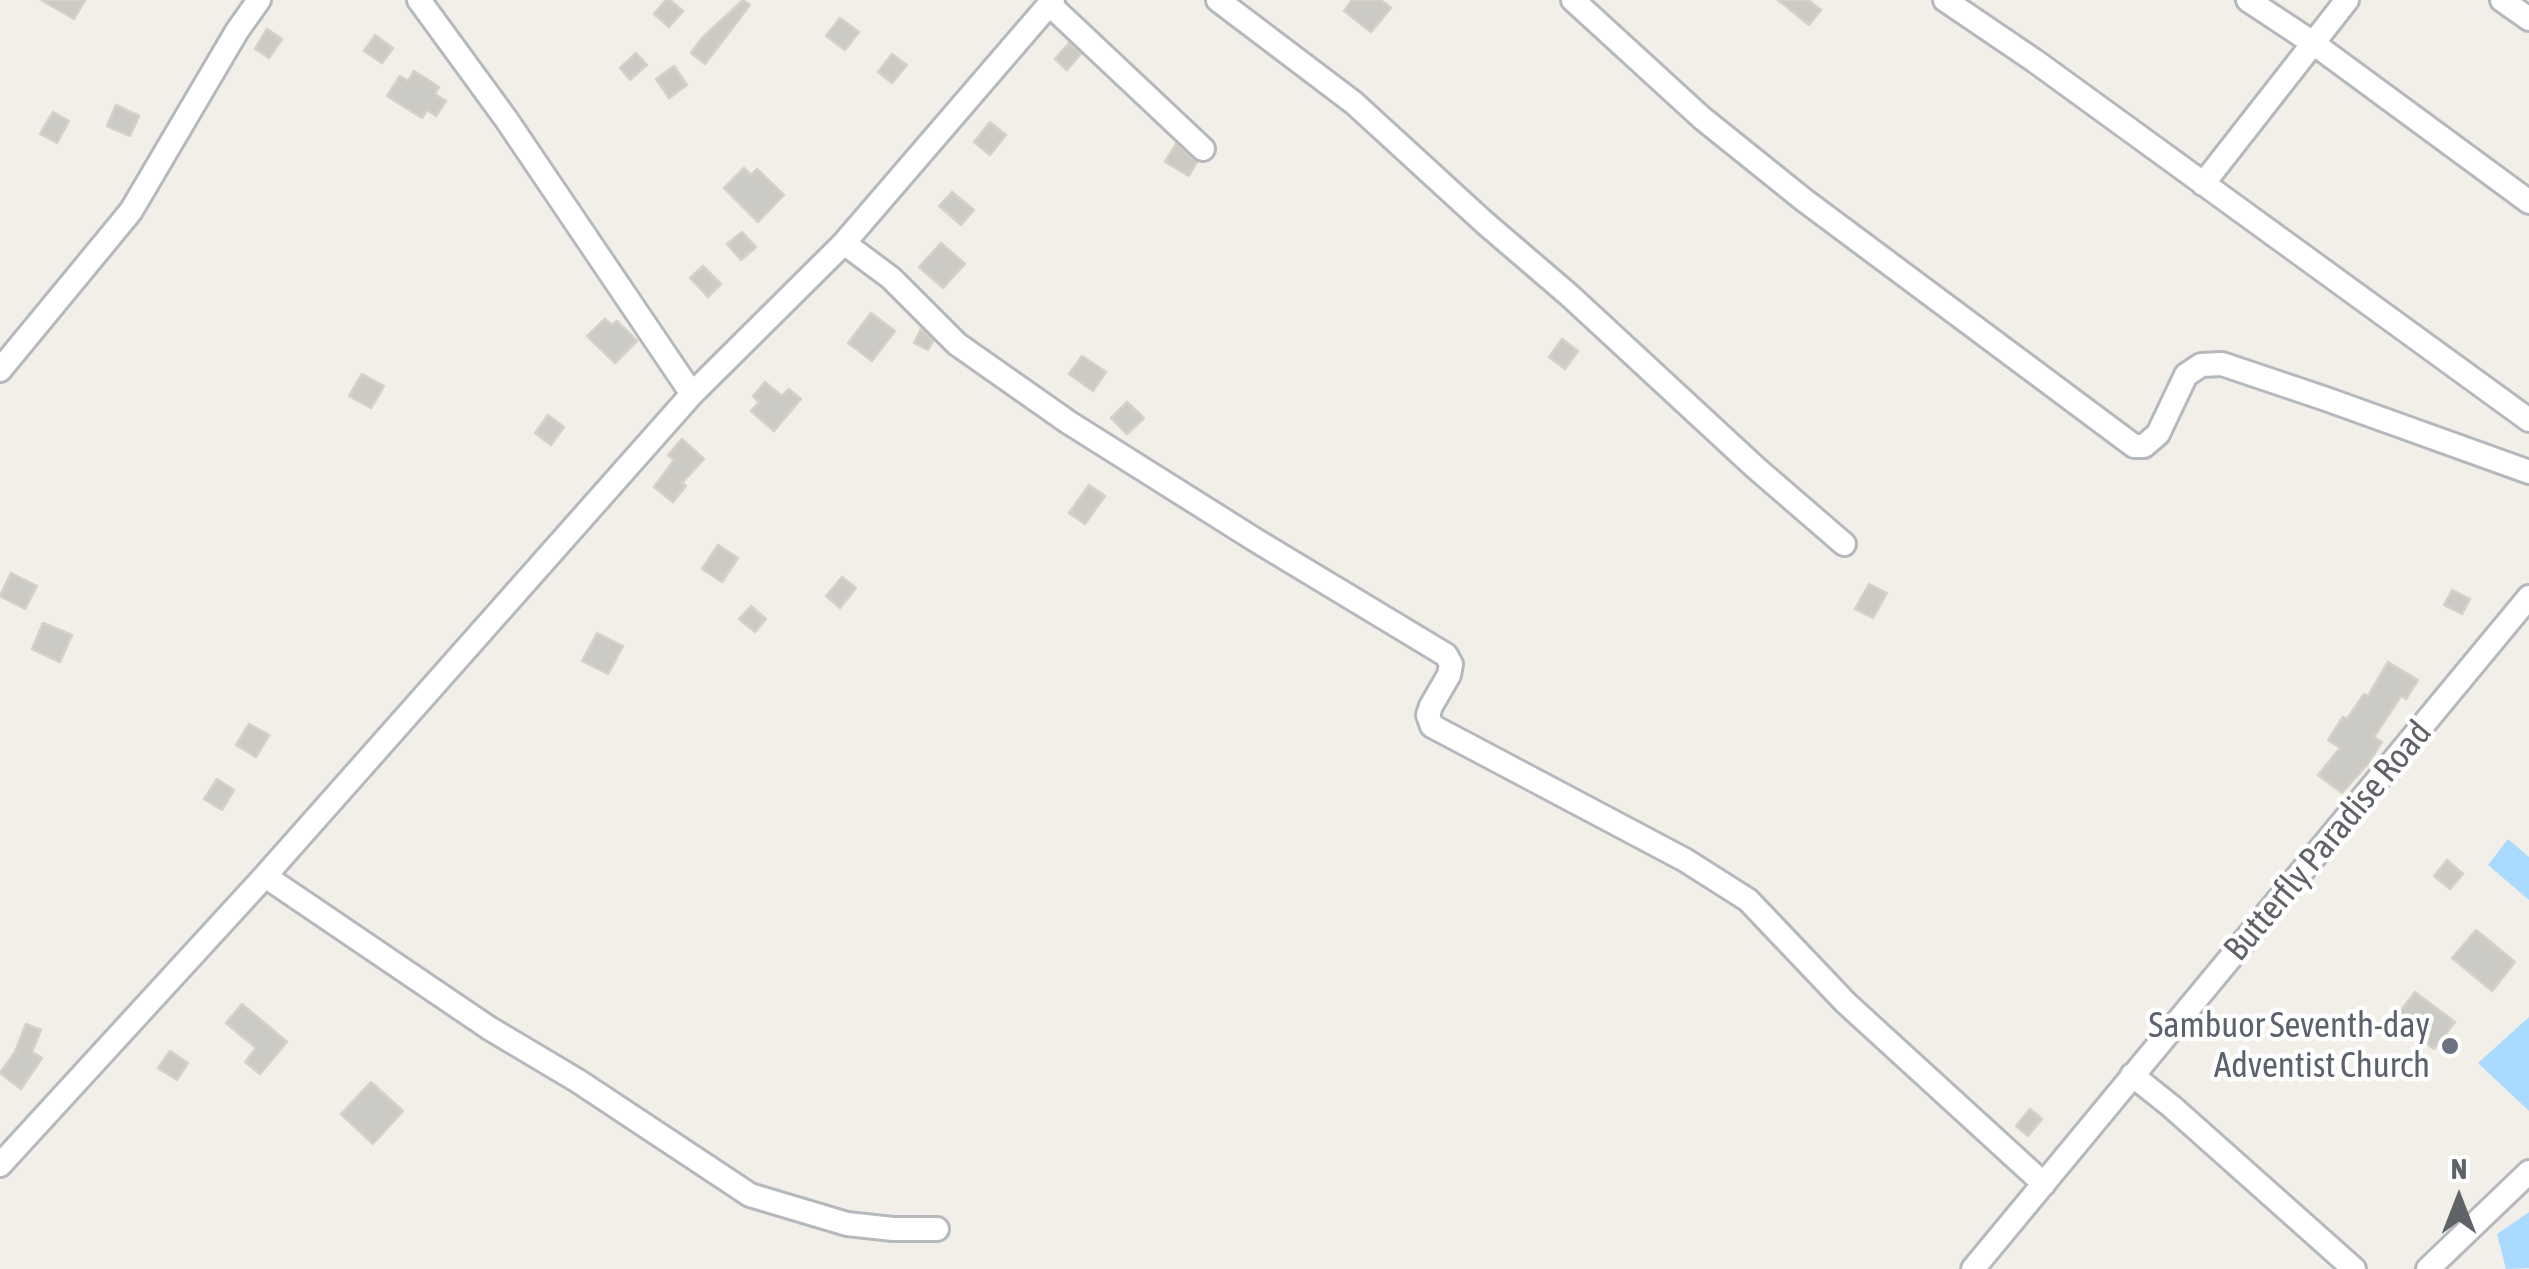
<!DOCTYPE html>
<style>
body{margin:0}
#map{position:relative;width:2529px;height:1269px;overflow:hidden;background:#f1efe8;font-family:"Asap Condensed",sans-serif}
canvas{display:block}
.north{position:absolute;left:2409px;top:1149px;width:100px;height:100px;-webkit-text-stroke:8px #fff;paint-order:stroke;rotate:0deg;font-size:28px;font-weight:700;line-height:40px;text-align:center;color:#5f6368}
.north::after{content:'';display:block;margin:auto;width:35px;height:45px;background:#5f6368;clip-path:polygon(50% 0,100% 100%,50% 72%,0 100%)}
</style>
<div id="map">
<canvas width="2529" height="1269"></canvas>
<div class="north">N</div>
</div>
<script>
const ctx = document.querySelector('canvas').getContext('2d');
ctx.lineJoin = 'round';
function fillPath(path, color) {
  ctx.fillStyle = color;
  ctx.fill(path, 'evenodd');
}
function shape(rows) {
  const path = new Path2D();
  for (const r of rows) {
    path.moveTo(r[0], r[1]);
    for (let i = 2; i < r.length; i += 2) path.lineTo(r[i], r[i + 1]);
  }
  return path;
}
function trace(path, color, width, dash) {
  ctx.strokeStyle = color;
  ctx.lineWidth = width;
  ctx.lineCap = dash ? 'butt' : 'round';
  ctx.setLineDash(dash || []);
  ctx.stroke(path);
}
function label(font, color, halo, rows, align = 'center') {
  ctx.font = font + ' "Asap Condensed",sans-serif';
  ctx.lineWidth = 9;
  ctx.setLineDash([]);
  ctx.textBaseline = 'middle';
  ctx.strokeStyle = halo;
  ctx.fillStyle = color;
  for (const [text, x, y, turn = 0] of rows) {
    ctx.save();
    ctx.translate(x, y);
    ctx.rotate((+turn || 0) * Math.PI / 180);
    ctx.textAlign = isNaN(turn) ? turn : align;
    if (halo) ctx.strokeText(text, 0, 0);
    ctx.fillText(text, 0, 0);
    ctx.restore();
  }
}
fillPath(shape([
 [2508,839,2529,857,2529,900,2488,865],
 [2529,1017,2529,1111,2478,1063],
 [2529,1212,2529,1268,2506,1269,2497,1234]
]), '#aadaff');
const building = shape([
 [41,0,85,0,74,19,41,0],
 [666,0,670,0,683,11,669,27,654,14,666,0],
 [743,0,750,5,705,64,691,53,702,38,743,0],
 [1352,0,1381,0,1391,8,1371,32,1344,11,1352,0],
 [1778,0,1808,0,1821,10,1809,25,1778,0],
 [840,18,859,32,845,50,826,36,840,18],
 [267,29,282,39,269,58,255,49,267,29],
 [375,35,393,48,382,63,364,51,375,35],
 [1069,43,1081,54,1067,70,1055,59,1069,43],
 [636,53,647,65,630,80,620,68,636,53],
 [892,54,907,65,892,83,878,72,892,54],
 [674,66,687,85,669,98,656,79,674,66],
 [414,71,439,87,435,94,446,101,436,116,427,110,422,118,387,96,400,76,408,81,414,71],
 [116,105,139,116,130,136,107,126,116,105],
 [53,112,69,121,57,143,40,134,53,112],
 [990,122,1006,135,990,155,974,142,990,122],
 [1176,144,1197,162,1189,176,1165,162,1176,144],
 [744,168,751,175,757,169,784,195,758,222,724,188,744,168],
 [952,192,974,210,961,225,939,206,952,192],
 [742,232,756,247,741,260,727,244,742,232],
 [941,243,965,264,943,288,919,267,941,243],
 [703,266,721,284,708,297,690,278,703,266],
 [871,313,895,331,872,361,848,343,871,313],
 [605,319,612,325,617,321,637,341,615,363,587,336,605,319],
 [921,329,933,341,928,350,914,343,921,329],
 [1562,339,1578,351,1565,369,1549,357,1562,339],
 [1082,356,1106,372,1093,391,1069,374,1082,356],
 [362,374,384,386,371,408,349,396,362,374],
 [765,382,782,396,789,389,801,399,774,431,751,411,759,402,753,396,765,382],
 [1127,402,1144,418,1127,434,1111,418,1127,402],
 [548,415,564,427,551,445,535,433,548,415],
 [682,439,704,459,682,483,686,486,673,502,654,487,674,460,668,455,682,439],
 [1089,485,1105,496,1085,524,1069,513,1089,485],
 [718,545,738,558,722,582,702,569,718,545],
 [11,573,37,586,25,609,0,596,11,573],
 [842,577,856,588,840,608,826,596,842,577],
 [1869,584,1887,593,1873,618,1855,609,1869,584],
 [2452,590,2470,599,2462,614,2444,605,2452,590],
 [751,606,766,619,755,632,739,619,751,606],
 [43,623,72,635,60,662,32,649,43,623],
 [597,633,623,646,608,674,582,661,597,633],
 [2388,662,2418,680,2406,699,2401,696,2374,737,2382,742,2367,765,2342,793,2318,775,2340,748,2328,740,2343,717,2347,719,2364,694,2368,696,2388,662],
 [249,724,269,735,256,757,236,745,249,724],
 [217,779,234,790,222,810,204,799,217,779],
 [2447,860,2463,874,2450,889,2434,876,2447,860],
 [2476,930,2515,962,2492,991,2452,958,2476,930],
 [2415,992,2455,1022,2434,1049,2394,1019,2415,992],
 [242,1004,287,1042,260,1074,245,1062,256,1048,226,1023,242,1004],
 [26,1024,41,1030,32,1052,42,1058,21,1089,0,1073,15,1052,26,1024],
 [170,1051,188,1063,177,1080,158,1068,170,1051],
 [371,1082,403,1111,373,1144,341,1114,371,1082],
 [2030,1109,2042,1119,2028,1136,2016,1126,2030,1109]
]);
fillPath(building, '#cccac5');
trace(building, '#d6d1c6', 2.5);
const minor = shape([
 [419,0,506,119,692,394],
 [1218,0,1354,103,1485,223,1569,295,1756,468,1844,544],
 [1573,0,1702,118,1804,200,2134,446,2144,446,2158,434,2186,375,2201,365,2222,364,2326,399,2529,472],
 [1945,0,2035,61,2529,420],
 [2248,0,2313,43,2529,202],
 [2502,0,2529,19],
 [1049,4,1203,149],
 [2203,184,2347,0],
 [844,243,891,278,957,344,1068,422,1257,541,1446,655,1451,664,1449,675,1431,706,1428,715,1432,726,1685,860,1748,900,1846,1003,2044,1184],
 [0,370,131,211,237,31,259,0],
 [265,876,489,1028,578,1081,750,1195,847,1224,893,1229,937,1229],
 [2132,1075,2171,1106,2354,1269],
 [0,1165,265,876,692,394,844,243,1053,0],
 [1973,1269,2529,597],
 [2428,1269,2529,1172]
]);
trace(minor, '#b5b8bc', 28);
trace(minor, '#fff', 22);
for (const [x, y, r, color] of [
 [2450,1046,10,"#6b7280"]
]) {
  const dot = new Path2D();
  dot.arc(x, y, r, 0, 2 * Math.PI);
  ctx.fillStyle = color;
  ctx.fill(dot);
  trace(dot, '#fff', 4);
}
label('35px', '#5f6368', '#fff', [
 ["Butterfly Paradise Road",2328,841,-50]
]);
label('35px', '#5b616d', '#fff', [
 ["Sambuor Seventh-day",2430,1026],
 ["Adventist Church",2430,1066]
], 'right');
</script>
